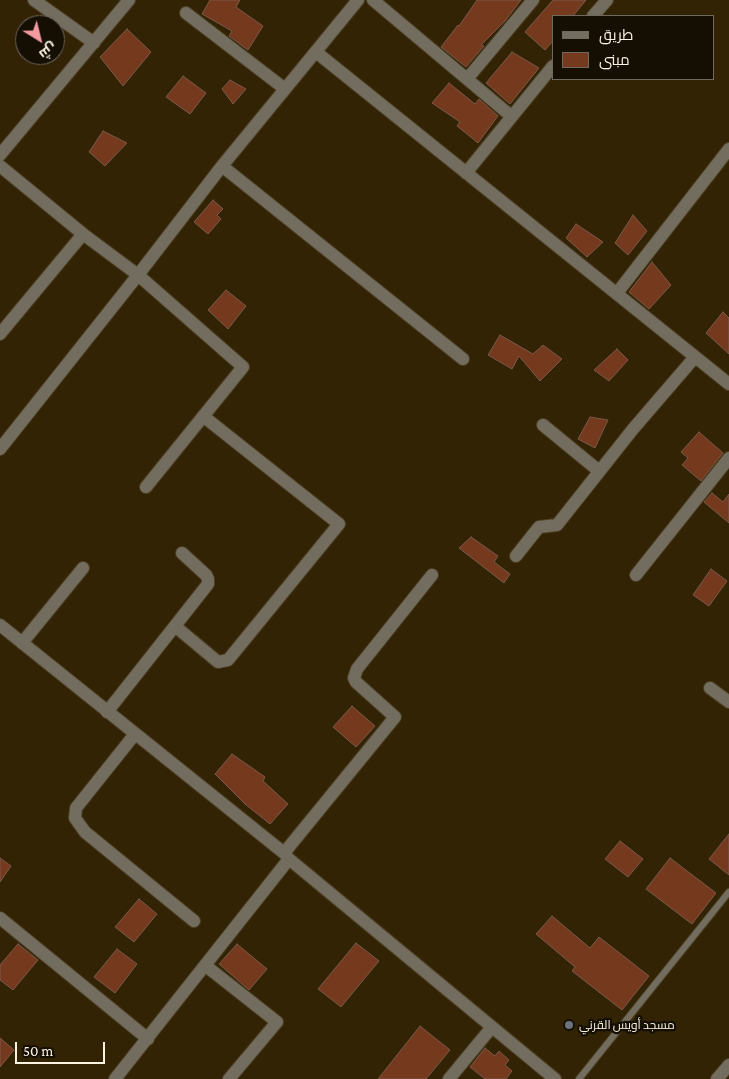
<!DOCTYPE html>
<meta charset="utf-8">
<style>
body{margin:0}
#map{position:relative;width:729px;height:1079px;overflow:hidden;background:#322305;font-family:"Crimson Pro",Cairo,serif}
canvas{display:block}
.legend{position:absolute;left:552px;top:15px;width:162px;height:65px;box-sizing:border-box;background:#140e03;border:1px solid #716a5c;margin:0;padding:6px 9px;list-style:none;font-size:15px;color:#fdf3e2}
.legend li{display:flex;align-items:center;gap:10px;height:25px}
.legend b{width:25px;border:1px solid #716a5c}
.north{position:absolute;left:15px;top:15px;width:50px;height:50px;box-sizing:border-box;background:#140e03;border:1px solid #716a5c;border-radius:50%;rotate:144deg;font-size:14px;font-weight:700;line-height:20px;text-align:center;color:#fdf3e2}
.north::after{content:'';display:block;margin:auto;width:18px;height:22px;background:#f49aa0;clip-path:polygon(50% 0,100% 100%,50% 72%,0 100%)}
.scale{position:absolute;left:15px;top:1042px;width:90px;height:22px;box-sizing:border-box;border:2px solid #fdf3e2;border-top:0;padding-left:6px;font-size:15px;line-height:18px;white-space:nowrap;color:#fdf3e2;-webkit-text-stroke:4px #140e03;paint-order:stroke}
</style>
<div id="map">
<canvas width="729" height="1079"></canvas>
<ul class="legend">
<li><b style="height:6px;background:#736d5f"></b>طريق</li>
<li><b style="height:14px;background:#753a1e"></b>مبنى</li>
</ul>
<div class="north">ش</div>
<div class="scale">50 m</div>
</div>
<script>
const ctx = document.querySelector('canvas').getContext('2d');
ctx.lineJoin = 'round';
function fillPath(path, color) {
  ctx.fillStyle = color;
  ctx.fill(path, 'evenodd');
}
function shape(rows) {
  const path = new Path2D();
  for (const r of rows) {
    path.moveTo(r[0], r[1]);
    for (let i = 2; i < r.length; i += 2) path.lineTo(r[i], r[i + 1]);
  }
  return path;
}
function trace(path, color, width, dash) {
  ctx.strokeStyle = color;
  ctx.lineWidth = width;
  ctx.lineCap = dash ? 'butt' : 'round';
  ctx.setLineDash(dash || []);
  ctx.stroke(path);
}
function label(font, color, halo, rows, align = 'center') {
  ctx.font = font + ' "Crimson Pro",Cairo,serif';
  ctx.lineWidth = 4.5;
  ctx.setLineDash([]);
  ctx.textBaseline = 'middle';
  ctx.strokeStyle = halo;
  ctx.fillStyle = color;
  for (const [text, x, y, turn = 0] of rows) {
    ctx.save();
    ctx.translate(x, y);
    ctx.rotate((+turn || 0) * Math.PI / 180);
    ctx.textAlign = isNaN(turn) ? turn : align;
    if (halo) ctx.strokeText(text, 0, 0);
    ctx.fillText(text, 0, 0);
    ctx.restore();
  }
}
const building = shape([
 [210,0,240,0,236,7,263,26,248,50,229,36,232,31,202,14,210,0],
 [477,0,521,0,505,21,481,45,484,46,466,67,441,47,458,25,459,26,477,0],
 [553,0,586,0,573,16,553,16,553,41,545,50,525,32,553,0],
 [127,29,151,52,123,86,100,57,127,29],
 [512,52,539,68,510,104,486,83,512,52],
 [183,76,206,93,190,114,166,97,183,76],
 [230,80,246,89,233,104,222,89,230,80],
 [449,83,475,104,479,99,498,116,478,143,457,126,460,122,432,103,449,83],
 [103,131,127,143,105,166,89,152,103,131],
 [213,200,223,209,217,215,221,219,208,234,194,222,213,200],
 [633,215,647,231,628,255,615,243,633,215],
 [576,224,603,242,587,257,566,238,576,224],
 [652,262,671,285,649,309,629,292,652,262],
 [226,290,246,306,228,329,208,310,226,290],
 [723,312,729,318,729,354,706,333,723,312],
 [500,335,533,354,543,345,562,359,540,381,519,356,512,369,488,355,500,335],
 [617,349,628,360,609,381,594,370,617,349],
 [590,417,608,420,595,448,578,439,590,417],
 [699,432,723,453,701,481,682,465,688,458,681,452,699,432],
 [712,493,723,502,729,494,729,523,704,502,712,493],
 [471,537,498,556,494,562,510,574,504,583,459,548,471,537],
 [711,569,727,581,709,606,693,595,711,569],
 [352,706,375,726,356,747,333,727,352,706],
 [232,754,265,777,263,781,288,804,270,824,245,804,215,774,232,754],
 [729,834,729,875,709,859,729,834],
 [620,841,643,859,628,877,605,859,620,841],
 [0,858,11,866,0,882,0,858],
 [670,858,716,893,692,924,646,889,670,858],
 [139,899,157,914,134,942,115,927,139,899],
 [552,916,590,948,599,937,649,976,622,1010,572,971,575,967,536,934,552,916],
 [356,943,379,961,341,1007,318,989,356,943],
 [18,944,38,960,13,990,0,980,0,965,18,944],
 [237,944,267,969,249,990,219,964,237,944],
 [117,949,137,964,115,993,94,977,117,949],
 [420,1026,450,1050,426,1079,378,1079,420,1026],
 [0,1038,14,1050,0,1067,0,1038],
 [485,1048,495,1056,499,1051,509,1060,505,1065,512,1071,506,1079,485,1079,470,1067,485,1048]
]);
fillPath(building, '#753a1e');
trace(building, '#7a594a', 1);
const service = shape([
 [579,1079,729,892]
]);
const minor = shape([
 [34,0,94,43],
 [373,0,511,116],
 [186,13,285,89],
 [593,16,607,0],
 [316,52,729,384],
 [467,79,533,0],
 [0,155,129,0],
 [0,166,83,234,138,275,243,367,146,487],
 [222,166,463,359],
 [466,173,553,66],
 [617,293,729,149],
 [0,334,83,234],
 [543,425,599,471],
 [0,449,138,275,222,166,358,0],
 [516,556,539,527,557,525,633,429,695,357],
 [636,575,729,458],
 [0,625,284,853,289,859,555,1079],
 [176,627,218,662,228,660,339,524,203,416],
 [22,643,83,568],
 [710,688,729,702],
 [107,712,208,584,208,579,206,575,182,553],
 [135,734,76,808,75,818,85,832,194,921],
 [284,853,395,717,356,682,354,678,357,669,432,575],
 [0,918,148,1039],
 [206,966,277,1022,229,1079],
 [115,1079,289,859],
 [449,1079,492,1027],
 [717,1079,729,1065]
]);
trace(service, '#4e4024', 8);
trace(minor, '#4e4024', 14);
trace(service, '#736d5f', 6);
trace(minor, '#736d5f', 12);
for (const [x, y, r, color] of [
 [569,1025,5,"#6b7280"]
]) {
  const dot = new Path2D();
  dot.arc(x, y, r, 0, 2 * Math.PI);
  ctx.fillStyle = color;
  ctx.fill(dot);
  trace(dot, '#140e03', 2);
}
label('12px', '#fdf3e2', '#140e03', [
 ["مسجد أويس القرني",579,1025]
], 'left');
</script>
